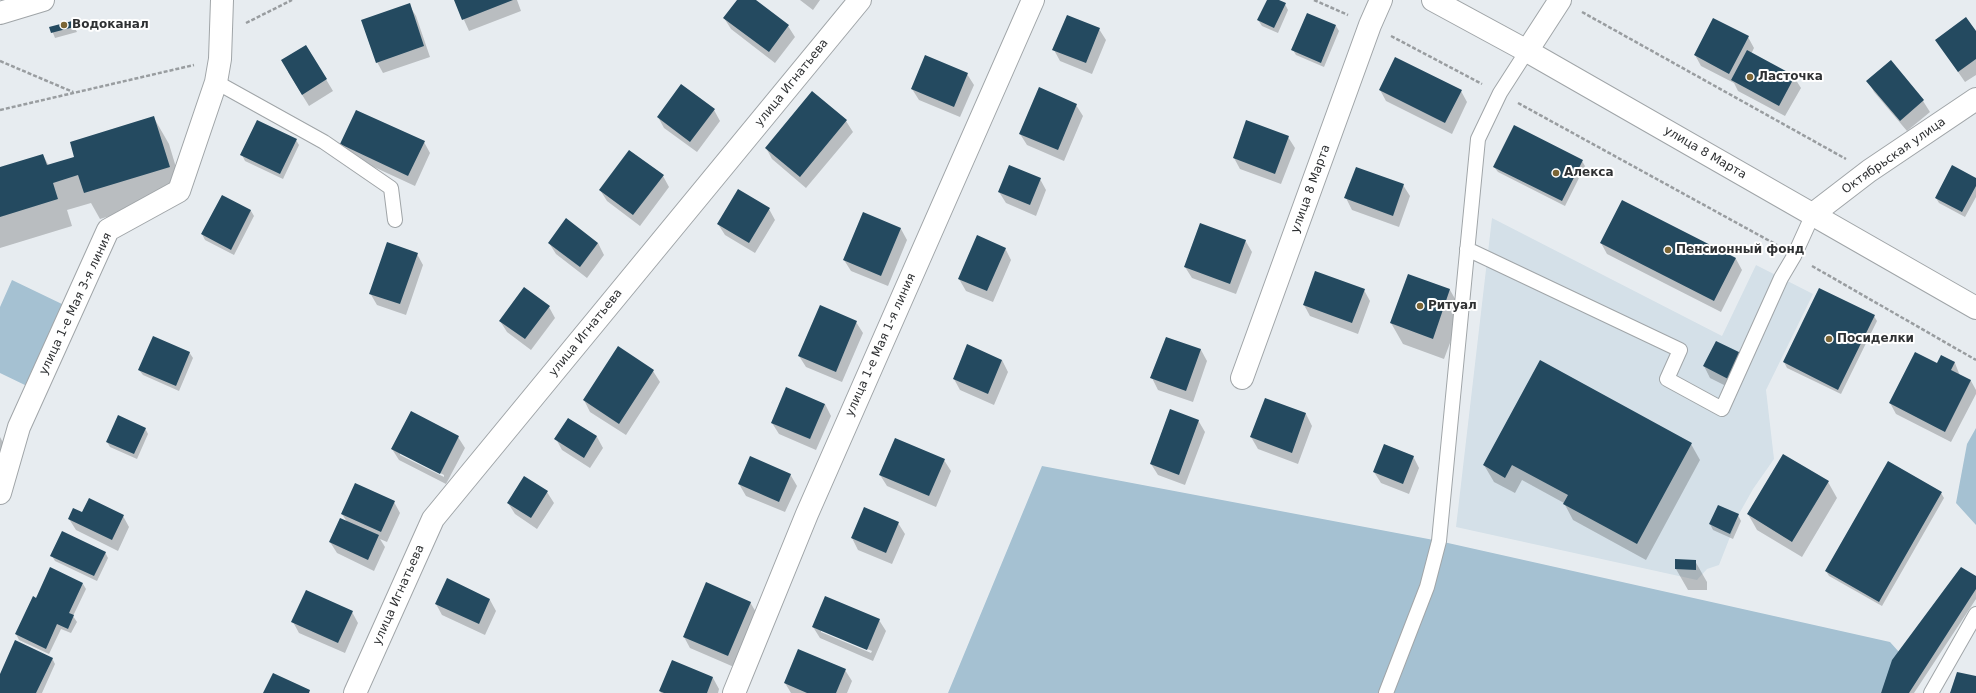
<!DOCTYPE html>
<meta charset="utf-8">
<style>
body{margin:0}
canvas{display:block;background:#e7ecf0}
</style>
<canvas width="1976" height="693"></canvas>
<script>
const ctx = document.querySelector('canvas').getContext('2d');
ctx.lineJoin = 'round';
function fillPath(path, color) {
  ctx.fillStyle = color;
  ctx.fill(path, 'evenodd');
}
function shape(rows) {
  const path = new Path2D();
  for (const r of rows) {
    path.moveTo(r[0], r[1]);
    for (let i = 2; i < r.length; i += 2) path.lineTo(r[i], r[i + 1]);
  }
  return path;
}
function trace(path, color, width, dash) {
  ctx.strokeStyle = color;
  ctx.lineWidth = width;
  ctx.lineCap = dash ? 'butt' : 'round';
  ctx.setLineDash(dash || []);
  ctx.stroke(path);
}
function label(font, color, halo, rows, align = 'center') {
  ctx.font = font + ' "DejaVu Sans",sans-serif';
  ctx.lineWidth = 4;
  ctx.setLineDash([]);
  ctx.textBaseline = 'middle';
  ctx.strokeStyle = halo;
  ctx.fillStyle = color;
  for (const [text, x, y, turn = 0] of rows) {
    ctx.save();
    ctx.translate(x, y);
    ctx.rotate((+turn || 0) * Math.PI / 180);
    ctx.textAlign = isNaN(turn) ? turn : align;
    if (halo) ctx.strokeText(text, 0, 0);
    ctx.fillText(text, 0, 0);
    ctx.restore();
  }
}
fillPath(shape([
 [1492,218,1722,336,1756,265,1813,294,1766,390,1774,459,1753,489,1739,514,1719,565,1707,569,1697,580,1456,527]
]), '#d4e0e8');
fillPath(shape([
 [12,280,64,305,27,386,0,373,0,307],
 [1976,428,1976,525,1956,503,1967,444],
 [1042,466,1439,541,1890,642,1899,652,1881,693,948,693]
]), '#a5c1d2');
fillPath(shape([
 [455,0,517,0,521,11,469,31],
 [738,0,754,0,788,26,795,37,775,63,731,29,724,18],
 [800,0,820,0,813,10],
 [1268,0,1276,0,1285,4,1288,10,1278,33,1262,26,1258,20],
 [409,5,416,16,430,57,383,73,377,62],
 [72,22,77,32,55,38,51,28],
 [1336,26,1339,31,1324,67,1296,55,1293,50],
 [1099,29,1106,40,1092,74,1060,61,1054,50],
 [1976,33,1976,75,1965,82,1936,40],
 [1748,37,1754,48,1751,54,1794,77,1801,88,1785,116,1738,91,1734,83,1701,66,1695,55],
 [306,46,333,91,309,106,288,72],
 [1891,62,1923,101,1930,112,1907,131,1874,92,1868,81],
 [967,74,974,85,960,117,919,100,912,89],
 [1380,90,1461,91,1467,102,1452,134,1386,101],
 [1076,105,1083,116,1064,161,1027,145,1020,134],
 [714,110,720,121,697,152,664,128,658,117],
 [154,118,169,144,184,194,100,219,91,203,67,210,72,226,0,248,0,168,43,155,49,166,75,157],
 [846,121,853,132,806,188,772,159,766,148],
 [1288,137,1295,148,1281,184,1240,169,1234,158],
 [296,140,299,145,283,179,245,161,242,155],
 [424,142,430,153,415,186,348,155,341,144],
 [1582,161,1585,166,1565,206,1498,172,1494,167],
 [663,176,669,187,640,226,607,201,600,190],
 [1040,179,1046,190,1036,216,1006,203,999,192],
 [1976,179,1976,197,1965,217,1939,203,1936,198],
 [1403,185,1410,196,1399,227,1352,210,1346,198],
 [222,196,251,211,254,216,234,255,205,240,202,234],
 [769,209,775,220,755,253,725,235,718,224],
 [864,214,901,229,907,240,888,286,851,271,844,260],
 [1245,240,1252,252,1236,294,1192,278,1185,267],
 [549,243,598,243,604,255,587,278,556,254],
 [1601,243,1736,259,1742,270,1721,312,1607,254],
 [1005,248,1011,260,993,302,966,291,959,279],
 [417,254,423,265,406,315,377,305,370,293],
 [1409,275,1450,290,1462,311,1444,359,1403,344,1391,323],
 [1364,290,1370,301,1358,334,1310,316,1304,305],
 [549,307,555,318,531,350,507,332,500,321],
 [1874,316,1877,321,1841,394,1787,368,1784,362],
 [856,322,863,333,842,382,806,367,799,356],
 [1166,338,1201,350,1207,361,1193,402,1158,390,1152,378],
 [1716,342,1736,391,1710,378,1704,366],
 [189,352,193,358,179,391,143,375,139,370],
 [1941,356,1955,363,1960,376,1971,381,1976,390,1976,394,1951,442,1896,414,1890,403,1937,364],
 [1002,360,1008,372,994,405,960,390,954,379],
 [653,371,660,382,626,435,590,412,584,400],
 [1265,400,1306,414,1312,426,1298,464,1258,449,1251,437],
 [825,404,831,416,816,450,779,434,772,423],
 [411,412,458,437,465,448,446,484,399,460,392,449],
 [400,452,444,475,444,477,400,455],
 [568,419,597,437,603,448,590,468,562,450,556,439],
 [1198,420,1205,432,1185,485,1158,475,1151,464],
 [145,428,148,434,137,459,110,447,107,442],
 [0,437,8,452,0,470],
 [1691,444,1700,460,1646,560,1573,520,1564,503,1522,480,1515,493,1494,482,1484,465],
 [1413,456,1419,468,1409,494,1381,483,1374,472],
 [944,460,951,471,936,507,887,486,880,475],
 [790,474,797,486,785,512,746,496,739,484],
 [525,477,547,492,554,503,537,529,515,514,508,503],
 [1828,482,1837,498,1802,557,1757,530,1748,514],
 [1941,493,1944,498,1882,606,1829,576,1826,571],
 [394,502,400,513,387,542,380,539,385,547,374,571,337,553,330,542,347,522,342,514],
 [83,513,123,516,129,527,118,551,76,530,69,519],
 [1738,515,1741,521,1733,539,1713,530,1710,524],
 [898,523,905,534,892,564,858,550,852,538],
 [105,552,108,558,97,581,55,561,52,556],
 [1695,561,1707,582,1707,590,1688,590,1676,569],
 [1976,577,1976,599,1914,693,1883,693],
 [447,580,490,600,496,611,485,635,442,615,436,604],
 [83,584,86,589,73,616,77,622,71,633,61,629,49,654,19,640,16,634,37,599],
 [750,602,757,614,734,667,690,648,684,637],
 [352,612,358,623,345,653,299,633,293,622],
 [879,620,886,631,873,661,820,638,813,627],
 [821,630,872,651,871,653,821,632],
 [52,658,55,664,42,693,0,693,0,676],
 [672,661,713,678,719,689,718,693,661,693,660,691],
 [845,670,852,681,847,693,791,693,785,683]
]), '#0003');
fillPath(shape([
 [454,0,513,0,462,20],
 [737,0,756,0,789,25,769,52,723,18],
 [1267,0,1279,0,1286,3,1274,28,1257,20],
 [410,3,424,46,376,63,361,20],
 [1307,13,1336,25,1321,63,1291,50],
 [1067,15,1100,28,1086,63,1052,50],
 [1966,17,1976,31,1976,59,1958,72,1935,40],
 [1713,18,1749,36,1729,74,1694,55],
 [72,21,74,27,51,33,49,27],
 [306,45,327,79,302,95,281,60],
 [1747,50,1795,76,1779,106,1731,80],
 [925,55,968,73,954,107,911,89],
 [1395,57,1462,90,1445,123,1379,90],
 [1891,60,1924,100,1900,121,1866,81],
 [681,84,715,109,690,142,657,117],
 [1039,87,1077,104,1058,150,1019,134],
 [812,91,847,120,800,177,765,148],
 [356,110,425,141,408,176,340,144],
 [154,116,170,167,84,193,78,175,53,183,58,199,0,217,0,167,43,154,47,165,74,157,70,142],
 [257,120,297,139,280,174,240,155],
 [1246,120,1289,136,1275,174,1233,158],
 [1514,125,1583,160,1562,201,1493,167],
 [629,150,664,175,633,215,599,190],
 [1009,165,1041,178,1030,205,998,192],
 [1952,165,1976,178,1976,186,1962,212,1935,198],
 [1356,167,1404,184,1393,216,1344,198],
 [738,189,770,208,749,243,717,224],
 [222,195,251,210,231,250,201,234],
 [1622,200,1736,258,1714,301,1600,243],
 [863,212,901,228,881,276,843,260],
 [566,218,598,243,580,267,548,243],
 [1200,223,1246,240,1230,284,1184,267],
 [977,235,1006,248,987,291,958,279],
 [387,242,418,253,400,304,369,294],
 [1315,271,1365,289,1352,323,1303,305],
 [1408,274,1450,289,1433,339,1390,323],
 [524,287,550,306,525,339,499,321],
 [1819,288,1875,315,1838,390,1783,362],
 [820,305,857,321,836,372,798,356],
 [153,336,190,352,176,386,138,370],
 [1166,337,1201,349,1186,391,1150,378],
 [1716,341,1743,354,1730,380,1703,366],
 [967,344,1002,360,988,394,953,379],
 [618,346,654,370,619,424,583,400],
 [1915,352,1937,363,1941,355,1955,362,1951,370,1971,380,1945,432,1889,403],
 [1540,360,1692,443,1637,544,1563,504,1568,495,1512,465,1505,478,1483,465],
 [786,387,825,404,810,439,771,423],
 [1265,398,1306,413,1292,453,1250,437],
 [1170,409,1199,420,1179,475,1150,464],
 [411,411,459,436,440,474,391,449],
 [118,415,146,428,134,454,106,442],
 [568,418,597,436,584,458,554,439],
 [895,438,945,459,929,496,879,475],
 [1384,444,1414,456,1403,484,1373,472],
 [1783,454,1829,481,1792,542,1747,514],
 [750,456,791,474,779,502,738,484],
 [1888,461,1942,492,1879,602,1825,571],
 [524,476,548,491,531,518,507,503],
 [355,483,395,501,381,532,341,514],
 [89,498,124,515,112,540,68,519,73,508,82,512],
 [1718,505,1739,514,1730,534,1709,524],
 [864,507,899,522,886,553,851,538],
 [340,518,379,535,368,560,329,542],
 [62,531,106,552,94,576,50,556],
 [1675,559,1696,560,1696,570,1675,569],
 [50,567,83,583,69,613,74,615,68,629,57,624,46,649,15,634,33,596,36,598],
 [1961,567,1976,576,1976,589,1909,693,1881,693,1892,660],
 [447,578,490,599,479,624,435,604],
 [706,582,751,602,728,656,683,637],
 [306,590,353,611,338,643,291,622],
 [825,596,880,619,867,650,812,627],
 [15,640,53,658,36,693,0,693,0,674],
 [798,649,846,669,836,693,807,693,784,683],
 [672,660,713,677,707,693,664,693,659,691],
 [1957,672,1976,676,1976,693,1950,693],
 [273,673,310,690,309,693,263,693]
]), '#244a60');
const lane = shape([
 [216,82,324,142,391,188,395,220],
 [1467,249,1680,350,1667,379,1722,409,1781,278,1794,256,1813,214],
 [1386,693,1427,587,1439,541,1478,139,1500,93,1527,51],
 [1931,693,1976,614]
]);
const street = shape([
 [1527,51,1560,0],
 [1813,214,1869,171,1976,99],
 [1242,378,1370,25,1381,0],
 [0,493,19,427,108,230,179,191,216,82,220,59,222,0],
 [355,693,433,519,860,0],
 [734,693,807,514,1033,0]
]);
const secondary = shape([
 [1433,0,1527,51,1976,308],
 [0,13,43,0]
]);
trace(lane, '#a0a5a8', 16);
trace(street, '#a0a5a8', 24);
trace(secondary, '#a0a5a8', 24);
trace(shape([
 [1314,0,1348,15],
 [1582,12,1846,159],
 [246,23,292,0],
 [1391,36,1482,84],
 [0,61,73,92],
 [1518,103,1777,245],
 [0,110,194,65],
 [1812,266,1976,360]
]), '#999da0', 2.5, [4, 2]);
trace(lane, '#fff', 14);
trace(street, '#fff', 22);
trace(secondary, '#fff', 22);
for (const [x, y, r, color] of [
 [64,25,4,"#7b6535"],
 [1750,77,4,"#7b6535"],
 [1556,173,4,"#7b6535"],
 [1668,250,4,"#7b6535"],
 [1420,306,4,"#7b6535"],
 [1829,339,4,"#7b6535"]
]) {
  const dot = new Path2D();
  dot.arc(x, y, r, 0, 2 * Math.PI);
  ctx.fillStyle = color;
  ctx.fill(dot);
  trace(dot, '#fff', 1.5);
}
label('bold 12px', '#2f3133', '#fff', [
 ["Водоканал",72,25],
 ["Ласточка",1758,77],
 ["Алекса",1564,173],
 ["Пенсионный фонд",1676,250],
 ["Ритуал",1428,306],
 ["Посиделки",1837,339]
], 'left');
label('12px', '#2f3133', '#fff', [
 ["улица Игнатьева",792,83,-51],
 ["улица 8 Марта",1705,153,30],
 ["Октябрьская улица",1894,156,-35],
 ["улица 8 Марта",1311,189,-70],
 ["улица 1-е Мая 3-я линия",76,304,-65],
 ["улица Игнатьева",586,333,-51],
 ["улица 1-е Мая 1-я линия",881,345,-66],
 ["улица Игнатьева",399,595,-66]
]);
</script>
